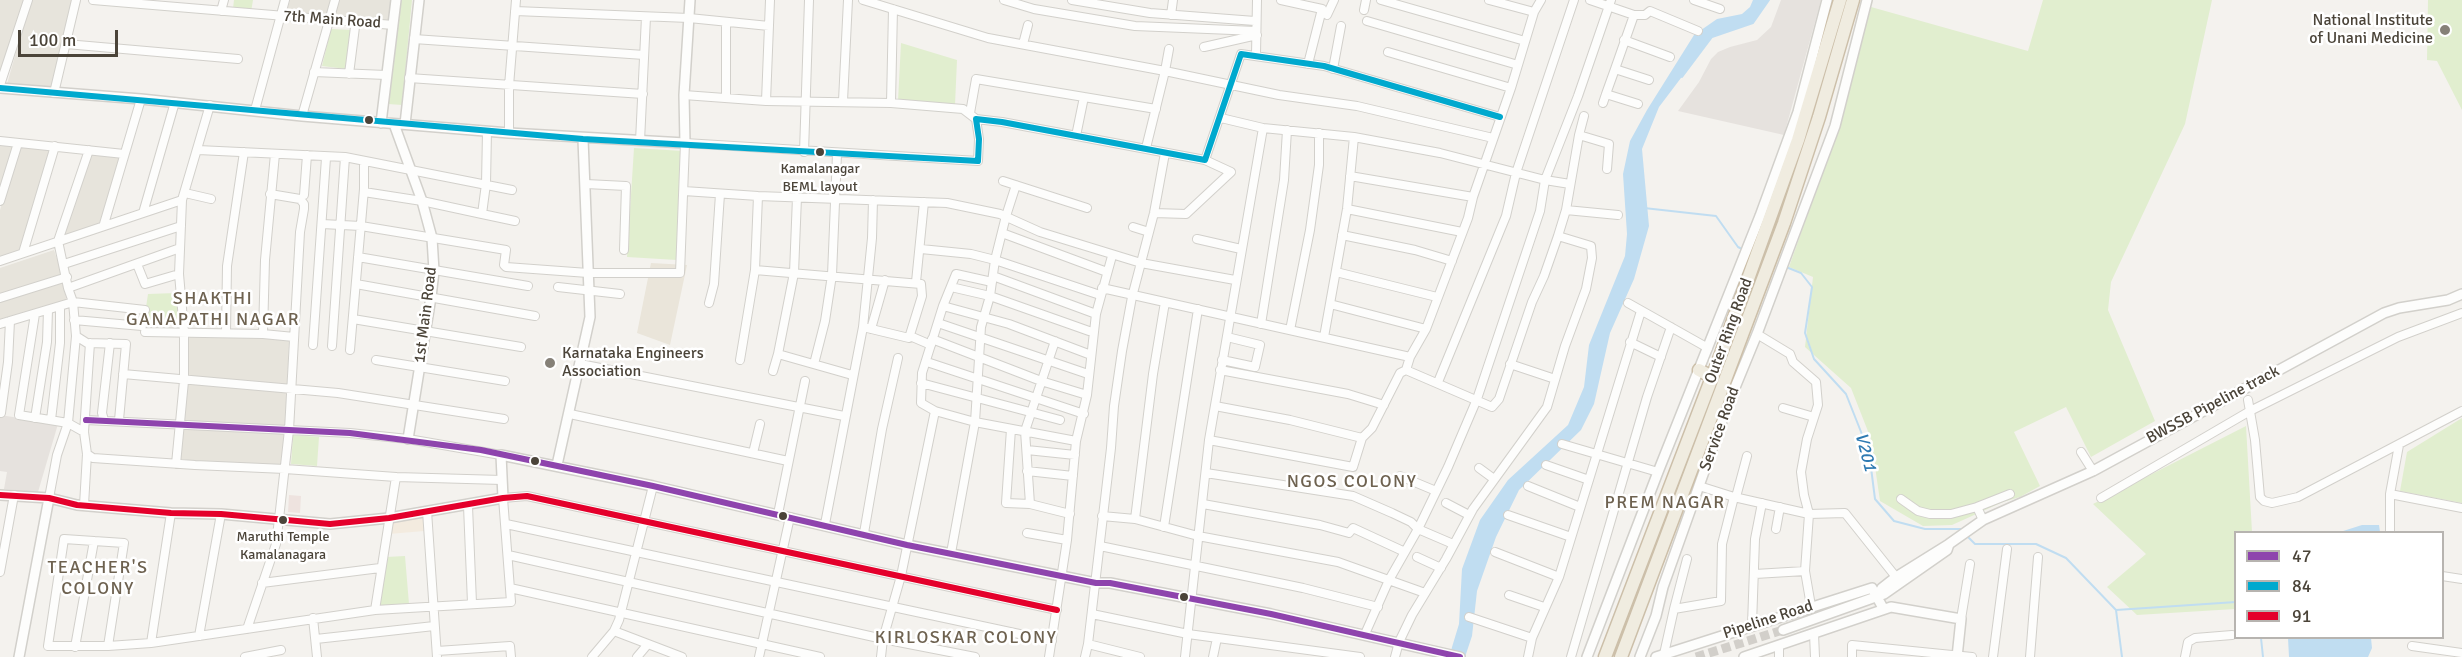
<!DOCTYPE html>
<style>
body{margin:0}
#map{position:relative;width:2462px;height:657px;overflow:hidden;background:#f4f2ee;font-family:Signika,sans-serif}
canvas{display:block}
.legend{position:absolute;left:2234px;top:531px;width:210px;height:108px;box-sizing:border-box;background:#fff;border:2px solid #b7b4b0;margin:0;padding:8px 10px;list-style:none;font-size:18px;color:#4b4439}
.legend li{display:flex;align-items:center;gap:12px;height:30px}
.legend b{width:30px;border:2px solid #b7b4b0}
.scale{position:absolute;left:18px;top:30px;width:100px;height:27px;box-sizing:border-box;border:3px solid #4b4439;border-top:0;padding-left:8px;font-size:18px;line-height:21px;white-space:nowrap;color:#4b4439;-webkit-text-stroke:4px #fff;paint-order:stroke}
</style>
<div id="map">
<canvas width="2462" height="657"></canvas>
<ul class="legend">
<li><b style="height:8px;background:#8e44ad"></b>47</li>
<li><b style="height:8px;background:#00a9ce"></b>84</li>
<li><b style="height:8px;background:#e4002b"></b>91</li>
</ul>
<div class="scale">100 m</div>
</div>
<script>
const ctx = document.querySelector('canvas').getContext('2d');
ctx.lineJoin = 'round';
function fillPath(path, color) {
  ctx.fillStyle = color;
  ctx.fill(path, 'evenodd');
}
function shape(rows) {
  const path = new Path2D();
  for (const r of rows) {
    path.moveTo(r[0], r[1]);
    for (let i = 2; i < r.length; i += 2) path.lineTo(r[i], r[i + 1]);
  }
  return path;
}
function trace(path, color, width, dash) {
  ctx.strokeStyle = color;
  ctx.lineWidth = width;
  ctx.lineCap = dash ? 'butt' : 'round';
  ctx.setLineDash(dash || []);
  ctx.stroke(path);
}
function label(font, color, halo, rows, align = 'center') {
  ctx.font = font + ' Signika,sans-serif';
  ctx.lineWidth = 5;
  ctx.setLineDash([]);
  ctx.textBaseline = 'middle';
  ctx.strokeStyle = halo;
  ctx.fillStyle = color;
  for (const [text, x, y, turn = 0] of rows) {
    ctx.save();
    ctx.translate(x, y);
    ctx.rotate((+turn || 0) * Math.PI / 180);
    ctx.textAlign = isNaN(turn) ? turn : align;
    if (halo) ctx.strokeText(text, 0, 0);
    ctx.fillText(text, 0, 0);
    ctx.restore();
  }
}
fillPath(shape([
 [0,0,25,0,0,80],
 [31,0,74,0,51,89,7,84],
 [290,0,332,0,327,18,286,14],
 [339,0,392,0,390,23,334,19],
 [0,144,16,145,0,194],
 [20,146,52,149,18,256,0,263,0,210],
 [92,152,121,156,99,224,63,240],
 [54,250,63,277,0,296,0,268],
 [63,280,67,303,0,326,0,300],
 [186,335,263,338,289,341,287,386,186,379],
 [186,384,287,391,285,428,184,421],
 [183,426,284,432,282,467,178,461]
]), '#e7e4dc');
fillPath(shape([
 [423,515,424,531,389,534,391,521]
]), '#f3ebdf');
fillPath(shape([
 [1781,0,1821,0,1784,135,1678,111,1699,82,1711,59,1718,52,1730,47,1757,40,1771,27],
 [0,415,58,424,38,492,4,489,7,472,0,471]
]), '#e6e2de');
fillPath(shape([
 [651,263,687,265,670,345,637,333]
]), '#eae5da');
fillPath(shape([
 [289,495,301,496,300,513,288,512]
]), '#eee3df');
fillPath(shape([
 [234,0,253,0,251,12,233,9],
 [399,0,412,0,402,105,388,104],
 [2043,0,2212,0,2185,124,2111,282,2108,310,2155,421,2091,457,2066,407,2014,432,2040,486,2020,497,2003,502,1952,525,1923,526,1880,501,1871,439,1851,388,1805,347,1813,277,1789,267,1838,128,1871,7,2028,51],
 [2428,0,2462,0,2462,110,2437,61,2427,60],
 [331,29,352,30,347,69,322,66],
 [901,43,957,60,955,105,898,101],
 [634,148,683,151,677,260,627,257],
 [176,293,178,319,144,321,148,294],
 [2462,418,2462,503,2400,491,2407,452],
 [2246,426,2252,532,2236,532,2235,609,2137,615,2107,587,2146,554,2093,504],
 [293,435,319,437,317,466,291,464],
 [405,556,409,604,380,606,386,557]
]), '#e1eecf');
fillPath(shape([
 [1753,0,1769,0,1753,23,1712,37,1659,107,1642,149,1649,226,1634,279,1610,333,1594,404,1581,430,1519,490,1496,537,1477,591,1472,636,1465,657,1449,657,1459,624,1462,569,1480,520,1508,480,1568,425,1584,387,1589,345,1625,256,1627,234,1623,174,1630,141,1647,110,1694,35,1717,19,1742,14,1750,7],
 [2362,525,2379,525,2380,532,2340,532],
 [2288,638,2371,638,2372,648,2368,657,2289,657]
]), '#c0ddf1');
trace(shape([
 [1682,77,1712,37,1753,23,1769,0],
 [1644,208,1716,216,1738,247,1744,250],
 [1786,267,1801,273,1812,287,1805,333,1814,359,1846,394,1869,452,1875,499,1894,521,1925,529,1961,529,1964,532],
 [1967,536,1975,544,2036,544,2066,558,2116,610,2122,657],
 [2116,610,2236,602],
 [2261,638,2263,657]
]), '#c0ddf1', 2);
trace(shape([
 [1696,657,1783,630]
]), '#d2cfca', 9, [9, 4.5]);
const minor = shape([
 [93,0,393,25],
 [863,0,988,38,1165,71,1146,148],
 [1004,0,1034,9,1135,26,1256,31],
 [1072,0,1150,13,1255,21],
 [1281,0,1322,9,1308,64],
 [1381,0,1525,41],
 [1489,0,1534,12],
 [1590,0,1634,15,1645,15,1650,11,1698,31],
 [1694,0,1720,9],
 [1364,10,1366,0],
 [221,11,224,0],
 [515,11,689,18,769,26],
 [1171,15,1173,0],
 [1327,15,1334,0],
 [1634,15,1615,69,1649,80],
 [1367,21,1518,65],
 [414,39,644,55],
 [1624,40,1670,57],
 [66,44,238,59],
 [1023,44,1028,25],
 [1204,47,1257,35],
 [1169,49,1165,71,1279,95,1357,106,1493,138],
 [1388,52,1511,88],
 [1256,55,1257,0],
 [1333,69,1341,26],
 [1615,69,1606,94,1638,104],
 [314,72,386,75],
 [349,74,355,27],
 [409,78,643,94],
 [0,85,28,0],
 [54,93,76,0],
 [684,95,766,101,891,103,963,109,976,119],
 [726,98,726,22],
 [766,101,770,0],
 [843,101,848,0],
 [891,103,893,9],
 [1603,103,1606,94],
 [255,110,285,0],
 [970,113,976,79,1156,109],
 [302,116,335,0],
 [1584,116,1579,135,1609,144,1607,169],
 [1221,118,1263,128,1354,137,1440,153,1545,180,1570,184],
 [509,133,509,86,516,0],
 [1076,136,1084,97],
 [0,141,124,154],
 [640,141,646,17],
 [89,150,58,241,68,288,73,302,76,336,87,343,126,344,119,420],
 [198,150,345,157,512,190],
 [804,152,809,0],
 [1350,176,1473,197],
 [1003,181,1087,208],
 [586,184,626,186,624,250],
 [684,191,758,196,947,203,1000,214,1040,232,1141,263,1235,280],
 [364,192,422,201,482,214,486,184,487,131],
 [185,193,211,199],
 [304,195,307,155],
 [797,197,794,273,778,354,852,375],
 [0,201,18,143],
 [1347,209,1462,232],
 [1566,210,1618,215],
 [143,213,175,102],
 [1154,213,1186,214,1231,172,1205,160],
 [482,214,515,221],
 [104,224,141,99],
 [322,224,361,226,506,250,504,265,506,267,588,273,680,273,685,143,978,161,979,139,976,119,1002,122,1205,160,1241,54,1324,66,1500,117],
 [1133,227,1149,232],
 [1002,233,1107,272],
 [1342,235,1415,250,1452,261],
 [1197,239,1241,249],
 [921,249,971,254,995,260,1100,295],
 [23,253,55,146],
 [358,257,528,286],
 [0,261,182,200],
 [64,264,181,226],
 [137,264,145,284,179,274],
 [755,270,921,284,922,296,909,338,863,327],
 [1336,272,1437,297],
 [993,276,1096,314],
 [916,282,924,202],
 [992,282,956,274,943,306,922,373,921,403,935,411,975,422,1076,441],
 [356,284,535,316],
 [558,287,620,294],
 [951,287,990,296,1089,331],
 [68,288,180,248],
 [1102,288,1410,357],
 [0,298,67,277],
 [709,303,714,284,720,194],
 [1628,303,1708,348],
 [1330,304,1426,329],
 [943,306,1009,324,1091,355],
 [35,314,19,415,68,423,84,432],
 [353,319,521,347],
 [74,320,142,326],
 [938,323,1088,374],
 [0,324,73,302,145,310],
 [1261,324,1284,180,1287,130],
 [871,329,885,280],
 [1290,330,1310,230,1319,165,1319,133],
 [145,332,263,334,294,337],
 [226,333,227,266,244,152],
 [263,334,265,260,275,154],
 [1757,334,1790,354,1793,362,1816,382,1818,405,1807,439,1801,472,1804,495,1809,514,1805,571,1811,606],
 [910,336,931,345],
 [1324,337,1347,209,1354,137],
 [932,339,1041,381,1087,395],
 [1630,342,1661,357],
 [313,345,326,158],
 [332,346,345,157],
 [350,350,364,189,364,161],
 [376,360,505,381],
 [740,360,755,270,758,196],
 [1222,360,1255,367,1260,345,1227,337],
 [927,362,1084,414],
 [580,364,844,416],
 [814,364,825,321,832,275,837,154],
 [1510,364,1555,379],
 [1220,370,1348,394,1384,405],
 [1406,370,1492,407,1499,399,1532,302,1544,276,1558,236,1566,210,1579,135],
 [773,371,778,354],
 [123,374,338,393,504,419],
 [1438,382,1506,216,1516,173,1574,0],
 [921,383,1060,420],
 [2248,400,2255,440,2260,497,2264,501,2272,503,2298,497,2462,411],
 [1215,406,1290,420,1362,438],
 [1783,408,1814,417],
 [1,413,8,362,10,321],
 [570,414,788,461],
 [35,418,47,342,48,310],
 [51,420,60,343,60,306],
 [86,420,350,433,408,439,501,455],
 [104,420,102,413,110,343],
 [1011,429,1006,503,1030,504,1025,431,1055,341],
 [1209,440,1353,467,1362,438,1372,428,1400,373,1406,370,1410,357,1426,329,1468,218,1473,197,1511,88,1534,12,1541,0],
 [1562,444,1658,472],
 [1027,450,1075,455],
 [2081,452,2093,471],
 [753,453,760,424],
 [87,454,93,458,195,465,285,469,396,477,502,480],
 [176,464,184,381,184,331,179,274,182,200,210,105],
 [1546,465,1589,480],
 [1479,468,1494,479],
 [1027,471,1073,476],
 [1206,473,1353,496,1392,513,1411,522,1418,529,1453,544],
 [1400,476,1436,491],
 [1528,486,1580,507],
 [1699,486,1734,497,1809,514,1845,513,1896,577],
 [2390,494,2399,445],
 [1736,497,1747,456],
 [49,498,57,455,68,423,76,336],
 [2101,498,2250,411,2398,337,2462,313],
 [1901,499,1918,511,1930,514,1951,514,1977,507,1983,520],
 [1446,503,1469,515],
 [1030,504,1070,514],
 [1203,504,1320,525,1349,533,1353,528,1405,552],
 [84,505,87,454,84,432,90,343],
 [468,506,472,603],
 [1977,507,2010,494],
 [427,511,437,657],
 [778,514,805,381],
 [1508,515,1571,537],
 [1102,516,1135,519,1198,536,1338,562,1425,593],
 [1135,519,1153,374,1165,302],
 [506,524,1052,641],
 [825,524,863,327,872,238,873,200],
 [1164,527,1198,309],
 [1776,529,1780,507],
 [2390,532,2390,494,2462,508],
 [864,533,882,429,898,358],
 [1027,533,1067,540],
 [1100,546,1303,588,1378,607],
 [1495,552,1559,577],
 [951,553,975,422,981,327,990,296,995,260,1006,216,1016,185],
 [508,555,883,639,975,657],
 [1417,557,1441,568],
 [0,572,14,495],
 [1755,574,1805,571],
 [2442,576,2462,579],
 [262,583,380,568],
 [510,588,820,657],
 [1509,595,1544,607],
 [1674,609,1687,559],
 [375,610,396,477],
 [1092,614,1188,634,1360,657],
 [1469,617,1532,638],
 [313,618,317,657],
 [1961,619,1970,564],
 [1752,625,1755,539,1762,503],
 [247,629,276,544,279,519,289,430,300,232,304,209,304,204,300,199,270,194],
 [614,631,682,657],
 [1365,634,1389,580,1418,529,1448,467,1477,399,1540,211,1545,180,1578,96,1611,0],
 [1814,634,1815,657],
 [199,636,221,514],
 [316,639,434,626],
 [151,643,171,513],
 [108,646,124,543,64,539,48,646,108,646,151,643,375,610,511,602,503,498,527,496,1057,610],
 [1779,646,1779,657],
 [2412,646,2462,653],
 [75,647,94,541],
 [437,651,510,646,511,657],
 [1664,654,1674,609,1721,601,1722,544,1734,497],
 [245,657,281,650],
 [592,657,614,631,619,620,653,486],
 [637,657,648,644],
 [759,657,790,517],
 [881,657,883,639,901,576,935,411],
 [1049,657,1067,540,1076,441,1087,395,1096,314,1112,256],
 [1085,657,1088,644],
 [1140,657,1088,644,1111,448,1114,406,1122,351,1132,297,1154,213,1165,153],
 [1185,657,1209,440,1263,128],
 [1213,657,1217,638],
 [1395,657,1399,642,1412,615,1446,559,1473,509,1547,407,1565,346,1586,289,1592,258,1591,246,1558,236],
 [1528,657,1532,638,1559,577,1641,311],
 [1571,657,1647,397,1671,327],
 [1852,657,1852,645,1972,657],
 [1993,657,2007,549],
 [2030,657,2038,557],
 [2185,657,2188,642,2195,638,2232,635]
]);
const tertiary = shape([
 [0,88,141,99,302,116,509,133,685,143,684,95,690,0],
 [381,123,396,0],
 [394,124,422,201,432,238,434,271,431,297,408,439],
 [405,124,419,0],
 [557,465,590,317,583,139],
 [0,495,49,498,77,505,171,513,221,514,330,524,389,518,503,498,501,455,653,486,907,545,1096,583,1110,583,1271,614,1460,657],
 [1949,544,1983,520,2093,471,2384,313,2399,308,2448,300,2462,294],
 [1783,630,1884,594,1947,550,1949,544,1896,577,1882,588,1878,595],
 [19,657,49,498],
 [1587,657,1658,472,1760,216,1798,112,1827,0],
 [1640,657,1656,616,1663,587,1727,407,1757,334,1835,126,1867,0],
 [1656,657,1872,588,1883,608],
 [1744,657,1891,607,1961,619,1957,657]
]);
const trunk = shape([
 [1699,370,1712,377],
 [1605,657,1721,354,1798,140,1840,0],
 [1621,657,1784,223,1819,117,1853,0]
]);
trace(minor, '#d2d0cb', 10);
trace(tertiary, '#d2d0cb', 12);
trace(trunk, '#ccbfa9', 15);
trace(minor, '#fdfdfc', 8);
trace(tertiary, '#fdfdfc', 9);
trace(trunk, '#f0ece0', 12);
trace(shape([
 [86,420,350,433,481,450,653,486,907,545,1096,583,1110,583,1271,614,1460,657]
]), '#8e44ad', 6);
trace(shape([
 [0,88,583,139,978,161,979,139,976,119,1002,122,1205,160,1241,54,1324,66,1500,117]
]), '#00a9ce', 6);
trace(shape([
 [0,495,49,498,77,505,171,513,221,514,330,524,389,518,503,498,527,496,1057,610]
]), '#e4002b', 6);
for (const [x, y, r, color] of [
 [2445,30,6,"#868178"],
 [369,120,5,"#4b4439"],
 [820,152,5,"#4b4439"],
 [550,363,6,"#868178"],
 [535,461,5,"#4b4439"],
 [783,516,5,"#4b4439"],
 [283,520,5,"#4b4439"],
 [1184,597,5,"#4b4439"]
]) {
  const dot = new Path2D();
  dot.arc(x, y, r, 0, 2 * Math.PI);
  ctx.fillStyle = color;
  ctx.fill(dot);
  trace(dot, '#fff', 2);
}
label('14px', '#4b4439', '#fff', [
 ["Kamalanagar",820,169],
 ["BEML layout",820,187],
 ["Maruthi Temple",283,537],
 ["Kamalanagara",283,555]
]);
label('16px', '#4b4439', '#fff', [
 ["7th Main Road",332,20,4],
 ["1st Main Road",426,315,-83],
 ["Outer Ring Road",1729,331,-70],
 ["BWSSB Pipeline track",2213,405,-28],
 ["Service Road",1720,429,-70],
 ["Pipeline Road",1768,620,-18]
]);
label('16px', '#4b4439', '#fff', [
 ["National Institute",2433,21],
 ["of Unani Medicine",2433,39],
 ["Karnataka Engineers",562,354,"left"],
 ["Association",562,372,"left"]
], 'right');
ctx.letterSpacing = '1.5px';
label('18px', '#6e6250', '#fff', [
 ["SHAKTHI",213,299],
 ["GANAPATHI NAGAR",213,320],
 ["NGOS COLONY",1352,482],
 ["PREM NAGAR",1665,503],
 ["TEACHER'S",98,568],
 ["COLONY",98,589],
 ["KIRLOSKAR COLONY",966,638]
]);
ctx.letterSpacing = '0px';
label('italic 18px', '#2e7ab2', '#fff', [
 ["V201",1865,452,75]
]);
</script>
